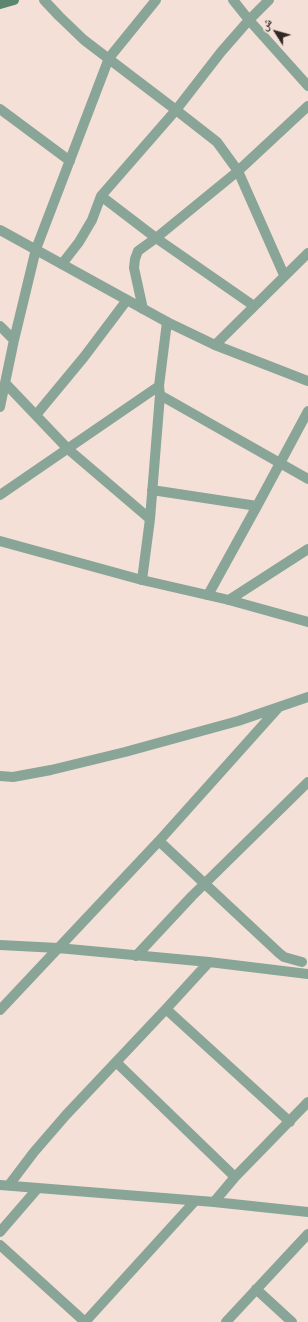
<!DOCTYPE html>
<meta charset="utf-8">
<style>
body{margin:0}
#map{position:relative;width:308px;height:1322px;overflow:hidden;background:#f5e0d7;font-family:"Varela Round","Noto Naskh Arabic",sans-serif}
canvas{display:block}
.north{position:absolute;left:256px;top:12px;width:40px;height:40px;-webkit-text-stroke:3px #f5e0d7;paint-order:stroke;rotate:307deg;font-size:11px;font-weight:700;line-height:16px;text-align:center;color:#302824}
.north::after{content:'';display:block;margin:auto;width:14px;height:18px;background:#302824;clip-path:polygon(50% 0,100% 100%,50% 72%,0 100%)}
</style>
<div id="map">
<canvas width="308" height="1322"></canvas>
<div class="north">ش</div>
</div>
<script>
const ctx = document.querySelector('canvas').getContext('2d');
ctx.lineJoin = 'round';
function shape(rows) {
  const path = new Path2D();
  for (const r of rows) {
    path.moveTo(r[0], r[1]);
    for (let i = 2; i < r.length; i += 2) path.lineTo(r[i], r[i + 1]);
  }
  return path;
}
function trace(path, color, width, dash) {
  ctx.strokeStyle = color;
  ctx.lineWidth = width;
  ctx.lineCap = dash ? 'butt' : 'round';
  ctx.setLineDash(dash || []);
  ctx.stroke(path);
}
trace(shape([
 [44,0,59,16,84,40,176,110,217,142,238,171,284,275],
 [233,0,249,20,308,86],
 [0,109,70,161],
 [101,196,156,238,254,306],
 [62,264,79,242,92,220,101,196,176,110,221,52,249,20,269,0],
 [143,309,134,268,135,259,138,251,156,238,238,171,308,106],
 [0,326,14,340],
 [215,345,308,253],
 [6,384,68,449,150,519],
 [160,395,308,479],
 [0,407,14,340,36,249,109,58,156,0],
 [36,415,84,357,127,300],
 [152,490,257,506],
 [0,495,159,386],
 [142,580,150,519,160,395,159,386,167,322],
 [208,595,257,506,308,411],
 [229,600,308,549],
 [0,776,13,777,51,770,125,752,238,721,308,697],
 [159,841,279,953,284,957,302,962],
 [0,945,58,948,209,962,308,974],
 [136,956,192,896,308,782],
 [166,1009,290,1122],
 [0,1010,159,841,279,707],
 [116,1062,235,1177],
 [0,1185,214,1202,308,1212],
 [9,1185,34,1152,66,1115,166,1009,209,962],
 [214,1202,235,1177,308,1102],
 [0,1232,38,1188],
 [0,1245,85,1322],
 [256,1289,292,1322],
 [85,1322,195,1201],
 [226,1322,308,1234]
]), '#88a597', 10);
trace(shape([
 [0,230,167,322,215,345,308,381],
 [0,541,142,580,229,600,308,622]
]), '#88a597', 10);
trace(shape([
 [0,4,14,0]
]), '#5a8672', 10);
</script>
